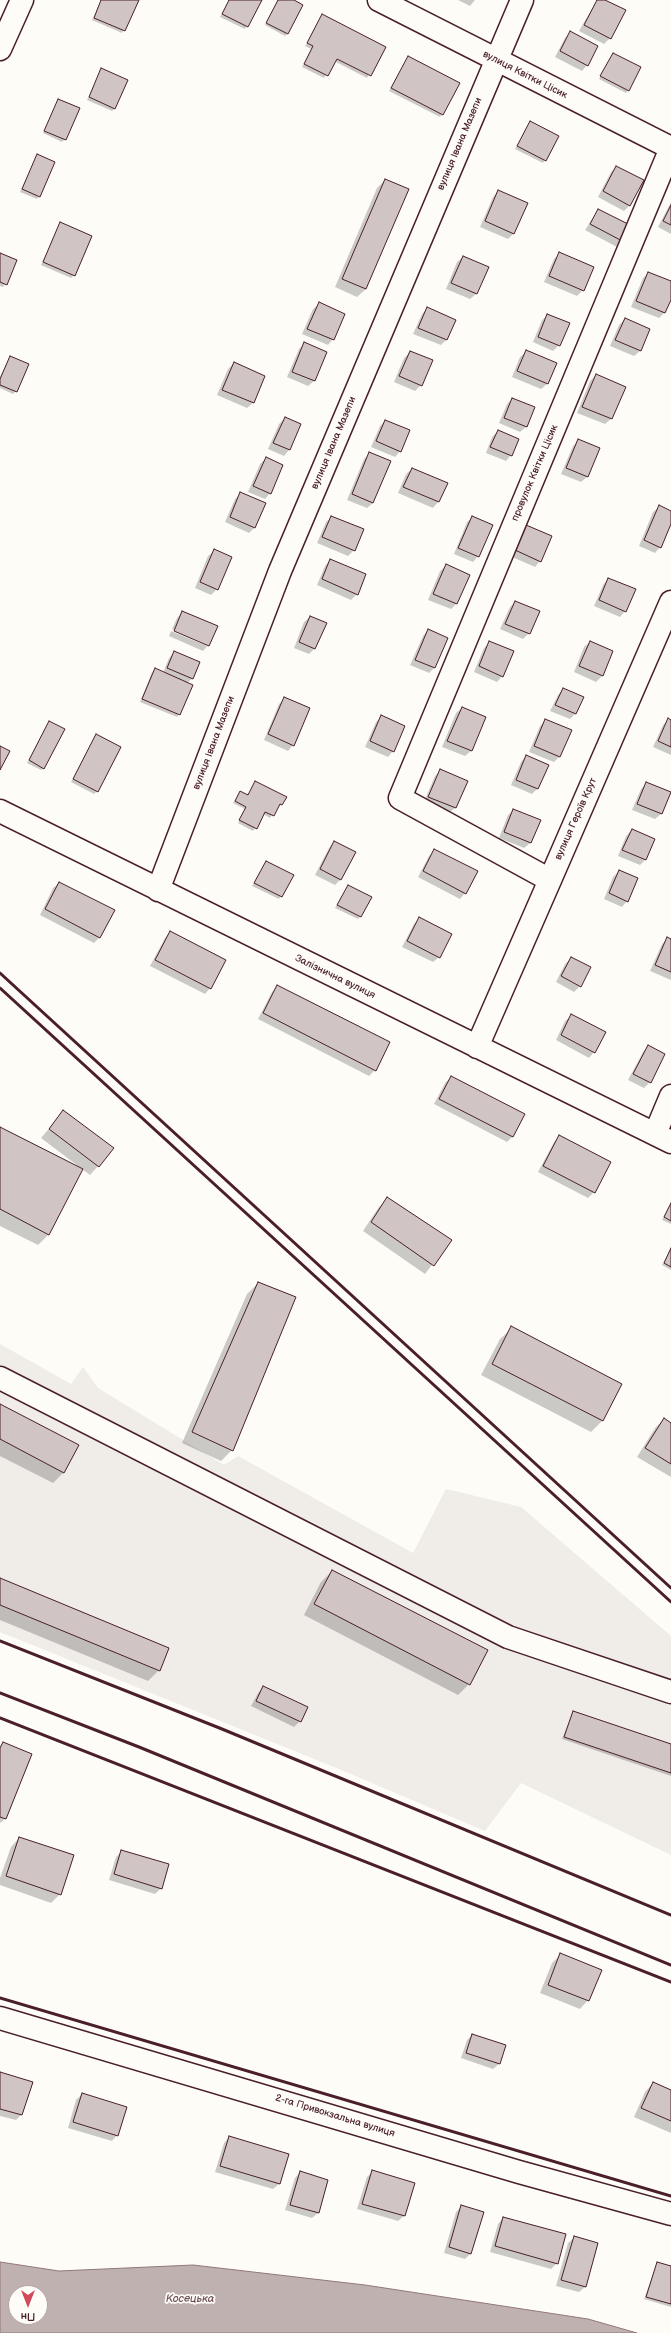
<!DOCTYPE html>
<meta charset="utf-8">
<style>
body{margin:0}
#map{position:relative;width:671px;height:2333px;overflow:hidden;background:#fdfcf7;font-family:"Balsamiq Sans",sans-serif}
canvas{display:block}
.north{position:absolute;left:8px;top:2285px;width:40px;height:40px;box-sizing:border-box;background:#fdfcf7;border:1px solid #b5a4a5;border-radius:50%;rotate:180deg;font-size:11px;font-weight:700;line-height:16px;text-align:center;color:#4a1f2b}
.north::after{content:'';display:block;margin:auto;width:14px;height:18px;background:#d1495b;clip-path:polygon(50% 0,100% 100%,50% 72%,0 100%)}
</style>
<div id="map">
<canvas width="671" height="2333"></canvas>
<div class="north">Пн</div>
</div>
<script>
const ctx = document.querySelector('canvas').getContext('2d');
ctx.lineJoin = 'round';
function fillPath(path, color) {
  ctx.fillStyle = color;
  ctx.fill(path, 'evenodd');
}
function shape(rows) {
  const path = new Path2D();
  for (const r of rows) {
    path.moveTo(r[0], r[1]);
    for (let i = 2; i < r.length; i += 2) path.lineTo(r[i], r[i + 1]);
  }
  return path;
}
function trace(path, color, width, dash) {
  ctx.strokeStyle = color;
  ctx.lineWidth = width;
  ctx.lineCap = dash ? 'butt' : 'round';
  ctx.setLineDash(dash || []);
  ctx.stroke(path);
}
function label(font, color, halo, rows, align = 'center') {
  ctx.font = font + ' "Balsamiq Sans",sans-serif';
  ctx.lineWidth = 3.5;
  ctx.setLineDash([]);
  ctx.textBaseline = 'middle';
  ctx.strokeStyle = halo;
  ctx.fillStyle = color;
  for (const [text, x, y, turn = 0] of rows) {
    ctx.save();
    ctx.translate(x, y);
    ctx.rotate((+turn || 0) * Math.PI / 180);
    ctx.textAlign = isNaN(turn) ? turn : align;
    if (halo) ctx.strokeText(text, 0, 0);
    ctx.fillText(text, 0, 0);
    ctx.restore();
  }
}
fillPath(shape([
 [0,1344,71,1384,83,1367,98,1388,224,1465,238,1456,413,1553,446,1489,521,1507,671,1636,671,1855,521,1783,485,1831,339,1769,0,1632]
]), '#f0ece8');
const water = shape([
 [0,2262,59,2271,193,2265,365,2285,588,2319,637,2333,0,2333,0,2262],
 [16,2293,40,2293,40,2317,16,2317,16,2293]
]);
fillPath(water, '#c0b1b1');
trace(water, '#91777b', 1);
fillPath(shape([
 [101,0,138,0,122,33,92,20],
 [229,0,261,0,245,29,220,17],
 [278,0,291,0,288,33,285,36,265,25],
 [458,0,475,0,470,6],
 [597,0,603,0,610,38,604,44,579,31],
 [322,15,385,47,367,78,334,61,324,78,302,67,311,49,305,46],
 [570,33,587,65,582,71,555,57,565,38],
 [613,54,628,90,626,93,599,79],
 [408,57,442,114,440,117,389,91],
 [101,70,115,108,112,111,87,100],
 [58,100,65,139,62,142,43,133],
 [530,122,558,136,543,163,515,149],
 [37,155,39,196,37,199,20,192],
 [616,167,630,205,624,211,598,197,611,172],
 [385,180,366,289,357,297,335,287,377,188],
 [498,191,514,233,508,239,480,227,493,197],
 [671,202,671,234,658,227],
 [598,210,623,241,617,247,585,230],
 [60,224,74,275,71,278,41,265],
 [560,253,583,290,577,296,544,282,554,259],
 [0,254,16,261,3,287,0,286],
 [463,257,487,267,476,294,470,299,446,289,457,262],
 [648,273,671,283,671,297,664,313,659,318,631,307,643,278],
 [319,304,333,339,328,345,302,334,313,309],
 [427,308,446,340,441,345,413,334,422,314],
 [548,315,559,345,553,351,533,342,542,320],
 [625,319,649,329,640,351,634,356,610,346,619,325],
 [305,343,314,381,308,386,287,377,299,349],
 [410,352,421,385,415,391,394,382,404,358],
 [526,352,556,364,547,384,541,389,512,377,520,357],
 [10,357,16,391,13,394,0,388,0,377],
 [234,363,264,376,253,403,247,408,217,395,228,369],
 [596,375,624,387,611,419,605,424,577,413,590,381],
 [512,399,534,408,526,427,520,432,499,423,507,404],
 [285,418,300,425,289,450,284,456,268,449,279,424],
 [385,421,400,451,395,457,371,447,380,426],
 [498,431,511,455,506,461,486,453,492,437],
 [579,440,599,449,587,477,581,482,561,474,573,446],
 [370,453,390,462,373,503,367,508,347,500,364,459],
 [266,458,270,493,265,499,248,492,260,464],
 [412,469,446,483,438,502,433,508,398,493,406,474],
 [240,494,255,527,249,533,225,522,235,499],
 [659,507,671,512,671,522,660,547,655,553,639,546,653,512],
 [332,517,354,550,348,556,317,543,326,522],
 [473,517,478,556,473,562,454,554,467,522],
 [526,526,540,561,535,567,510,556,520,531],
 [214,551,217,589,211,595,195,588,208,556],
 [330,560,357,594,351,600,317,585,325,566],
 [446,566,456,604,451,609,428,600,440,571],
 [608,579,625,611,620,617,594,606,603,585],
 [515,602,529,633,523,639,500,629,510,607],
 [183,612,208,645,203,651,169,636,171,631,207,646,207,644,172,629,177,618],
 [310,617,315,648,309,654,294,648,304,622],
 [428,630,434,668,429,673,410,665,423,636],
 [490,642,502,676,497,682,474,672,484,648],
 [590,642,612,651,602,676,596,682,574,672,584,647],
 [175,652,193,678,187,683,192,685,177,717,140,702,152,672,155,670,163,673,169,658],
 [563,689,575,714,570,719,550,711,558,695],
 [285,698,293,745,288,751,264,740,279,704],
 [462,708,485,718,471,751,465,756,442,747,456,713],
 [381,717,393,751,388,757,365,747,376,722],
 [546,720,559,757,554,762,529,752,540,726],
 [668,720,671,721,671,755,653,747,663,725],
 [49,722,44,768,41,770,27,763],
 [96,735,97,791,94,794,71,782],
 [526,756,537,789,532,794,511,785,521,762],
 [441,770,466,781,455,808,449,813,424,802,435,776],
 [255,782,282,805,277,806,270,818,263,814,253,831,238,823,245,809,233,803,240,792,247,796],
 [647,783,670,793,661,814,655,819,632,810,641,789],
 [514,810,539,821,530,843,524,848,499,838,508,815],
 [632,830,654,839,645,860,640,865,618,856,626,836],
 [334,842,341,879,335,885,315,875,329,848],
 [434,851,465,893,460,899,418,877,429,856],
 [266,862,292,875,279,899,252,886],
 [619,871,627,901,622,907,604,899,613,877],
 [59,883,100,937,94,943,40,915,53,888],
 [348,886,360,917,358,919,335,908],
 [420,918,439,957,433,962,402,947,414,924],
 [170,932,210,988,205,994,150,966,165,938],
 [668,938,671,940,671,980,650,971,662,944],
 [571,958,580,986,574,992,556,982,565,964],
 [277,986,375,1070,369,1076,258,1019,272,992],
 [571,1016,594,1052,589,1058,556,1040,565,1021],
 [648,1046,650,1082,644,1088,628,1080,643,1052],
 [451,1077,513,1136,507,1142,434,1104,445,1083],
 [64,1111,98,1166,90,1175,41,1138],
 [0,1128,49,1234,38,1245,0,1226],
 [559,1137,594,1192,588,1198,538,1172,554,1142],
 [388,1198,451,1240,425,1274,363,1231,379,1207],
 [671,1202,671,1224,662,1220],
 [671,1248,671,1270,662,1265],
 [258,1283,232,1450,221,1461,182,1443,247,1294],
 [512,1328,621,1384,602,1421,591,1432,481,1375,500,1339],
 [0,1405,64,1472,53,1483,0,1456],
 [664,1419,671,1424,671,1477,637,1457,655,1428],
 [332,1571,469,1684,458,1695,304,1615,321,1582],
 [0,1580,159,1670,148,1681,0,1620],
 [263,1687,300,1721,294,1727,251,1706,258,1693],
 [573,1712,671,1745,671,1776,562,1739],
 [3,1743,5,1819,0,1823,0,1746],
 [19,1838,60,1894,51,1903,0,1885,0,1878,11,1847],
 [122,1851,161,1888,155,1894,109,1880,116,1857],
 [561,1954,588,2000,580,2009,540,1993,552,1963],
 [472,2035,505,2046,499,2064,493,2069,461,2058,467,2040],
 [0,2073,21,2115,16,2120,0,2116],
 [653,2083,671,2091,671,2133,634,2117,645,2092],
 [82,2094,117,2135,112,2141,68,2128,76,2100],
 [229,2137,288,2155,279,2184,273,2189,215,2172,224,2143],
 [373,2171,414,2184,404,2216,398,2221,357,2209,367,2177],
 [300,2172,318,2213,312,2218,285,2210,295,2178],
 [462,2206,483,2213,470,2254,465,2259,444,2253,456,2212],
 [503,2218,557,2263,551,2269,490,2252,498,2224],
 [574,2238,597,2244,585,2287,579,2292,556,2286,568,2243],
 [657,2263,671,2267,671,2307,644,2299]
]), '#0003');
const building = shape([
 [101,0,139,0,125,31,94,18,101,0],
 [229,0,262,0,248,27,222,14,229,0],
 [278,0,294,0,303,5,288,34,266,23,278,0],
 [597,0,605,0,626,10,611,39,584,25,597,0],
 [322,14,386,47,371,76,337,59,328,76,304,64,313,46,307,43,322,14],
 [570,31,598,46,588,66,560,51,570,31],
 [613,53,641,67,629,91,600,76,613,53],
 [408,56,460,83,443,115,391,88,408,56],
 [101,68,128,80,115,109,89,97,101,68],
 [58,99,80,108,66,140,44,131,58,99],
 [530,121,559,136,546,161,517,146,530,121],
 [37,154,55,162,40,197,22,189,37,154],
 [616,166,644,180,630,206,603,191,616,166],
 [385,179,409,189,366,289,342,279,385,179],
 [498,190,528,203,514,234,485,221,498,190],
 [671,205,671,225,663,221,671,205],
 [598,209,632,226,624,242,590,224,598,209],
 [60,222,92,236,75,276,43,262,60,222],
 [559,252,594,267,584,291,549,276,559,252],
 [0,253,17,260,7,285,0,282,0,253],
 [463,256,489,267,477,294,451,283,463,256],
 [648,272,671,281,671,300,665,313,636,301,648,272],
 [319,302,345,314,334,340,307,329,319,302],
 [427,307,456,320,447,340,418,328,427,307],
 [547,314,570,323,560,346,538,337,547,314],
 [625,318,650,329,641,351,615,340,625,318],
 [304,342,327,352,315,381,292,372,304,342],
 [526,350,557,363,548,384,517,371,526,350],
 [410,351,433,360,422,386,399,376,410,351],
 [10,356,29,364,17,392,0,385,0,379,10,356],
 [234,362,265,376,254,403,222,390,234,362],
 [596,374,626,387,612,419,582,407,596,374],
 [512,398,535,407,527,427,504,418,512,398],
 [285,417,301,424,290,450,273,443,285,417],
 [385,420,410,430,401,452,376,441,385,420],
 [498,430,519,439,512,456,490,447,498,430],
 [578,439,600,448,588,477,566,468,578,439],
 [369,452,391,461,373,503,352,494,369,452],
 [266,457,283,465,271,494,253,486,266,457],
 [412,468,448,483,439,502,403,487,412,468],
 [240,492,266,503,255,528,230,517,240,492],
 [659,505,671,511,671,524,661,548,644,540,659,505],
 [331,516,364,529,355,551,322,537,331,516],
 [472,516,493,525,479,557,458,548,472,516],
 [526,525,552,536,541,562,515,550,526,525],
 [214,549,232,557,218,590,200,582,214,549],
 [330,559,366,574,358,595,322,579,330,559],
 [446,564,470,575,457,604,433,594,446,564],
 [608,578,636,589,626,612,599,600,608,578],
 [515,601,540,611,530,634,505,624,515,601],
 [182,611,218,626,209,646,174,631,182,611],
 [310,616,327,623,315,649,299,642,310,616],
 [428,629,448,638,435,668,415,660,428,629],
 [489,641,514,651,503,677,479,666,489,641],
 [590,641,613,651,603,676,579,666,590,641],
 [174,651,200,662,193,679,167,668,174,651],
 [155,668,193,685,180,715,142,699,155,668],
 [563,688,584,697,576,714,555,705,563,688],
 [284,697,310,708,294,746,268,734,284,697],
 [462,707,486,717,472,751,447,741,462,707],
 [381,715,405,726,394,752,370,741,381,715],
 [668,718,671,720,671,747,658,741,668,718],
 [545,719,572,730,560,757,534,746,545,719],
 [49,721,65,729,44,769,29,760,49,721],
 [96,734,121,747,98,792,73,779,96,734],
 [0,746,10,751,0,770,0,746],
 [526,755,549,765,538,789,516,780,526,755],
 [440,769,468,781,456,808,428,797,440,769],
 [255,781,287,797,282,805,280,804,274,816,265,812,257,829,239,820,246,807,235,801,240,791,248,795,255,781],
 [646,782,671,792,662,814,637,804,646,782],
 [513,809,541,820,531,843,504,832,513,809],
 [632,829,655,839,646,860,622,850,632,829],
 [334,841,356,852,341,880,320,869,334,841],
 [434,849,478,871,466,894,423,871,434,849],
 [266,861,294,875,282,897,254,883,266,861],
 [619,870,638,878,628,902,609,893,619,870],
 [59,882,115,910,100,938,45,909,59,882],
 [348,885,372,897,361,917,337,905,348,885],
 [419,917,452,934,440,958,407,941,419,917],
 [170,931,226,960,211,989,155,960,170,931],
 [667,937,671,939,671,972,655,965,667,937],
 [571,957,591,967,581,987,561,976,571,957],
 [277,985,390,1042,376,1071,263,1013,277,985],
 [571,1014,606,1032,595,1053,561,1035,571,1014],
 [648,1045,665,1054,651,1083,633,1074,648,1045],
 [451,1076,525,1114,513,1137,439,1099,451,1076],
 [63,1110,114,1148,99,1167,49,1129,63,1110],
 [0,1127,83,1169,49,1235,0,1209,0,1127],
 [559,1135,611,1162,595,1193,543,1166,559,1135],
 [387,1197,452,1240,434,1266,371,1222,387,1197],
 [671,1203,671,1221,664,1217,671,1203],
 [671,1248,671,1267,664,1263,671,1248],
 [258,1282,296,1297,233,1451,192,1432,258,1282],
 [511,1326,622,1384,603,1421,492,1364,511,1326],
 [0,1404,79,1445,64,1473,0,1439,0,1404],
 [664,1418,671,1423,671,1464,645,1448,664,1418],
 [332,1570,488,1650,470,1685,314,1604,332,1570],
 [0,1578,169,1648,160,1671,0,1605,0,1578],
 [263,1686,308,1707,301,1722,256,1701,263,1686],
 [573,1711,671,1744,671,1773,564,1737,573,1711],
 [3,1742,32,1754,6,1819,0,1817,0,1748,3,1742],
 [19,1837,74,1855,61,1895,6,1876,19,1837],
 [121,1850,169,1864,162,1889,114,1874,121,1850],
 [560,1953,602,1970,589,2001,548,1985,560,1953],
 [472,2034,506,2045,500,2064,466,2053,472,2034],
 [0,2072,33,2082,22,2115,0,2109,0,2072],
 [653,2082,671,2090,671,2121,641,2108,653,2082],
 [82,2093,127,2107,118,2136,73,2122,82,2093],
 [229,2136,289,2154,280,2184,220,2166,229,2136],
 [372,2170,415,2183,405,2216,362,2204,372,2170],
 [300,2171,328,2180,319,2213,290,2205,300,2171],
 [461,2205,484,2212,471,2254,449,2247,461,2205],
 [503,2217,566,2234,558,2264,495,2246,503,2217],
 [574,2236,598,2243,586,2287,561,2280,574,2236],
 [657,2262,671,2266,671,2304,646,2297,657,2262]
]);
fillPath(building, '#d0c5c4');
trace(building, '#4a1f2b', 1);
const minor = shape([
 [379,0,671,148],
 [0,49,22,0],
 [671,148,400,798,550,880,671,602],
 [0,811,671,1142],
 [158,890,280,571,522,0],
 [477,1047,550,880],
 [655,1134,671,1096],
 [0,1378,508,1637,671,1692],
 [0,2018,519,2172,671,2214]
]);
trace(minor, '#4a1f2b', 25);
trace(minor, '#fdfcf7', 22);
trace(shape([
 [0,973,671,1588],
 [0,988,671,1602],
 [0,1641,222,1729,671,1915],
 [0,1693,139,1747,671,1965],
 [0,1718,671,1982],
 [0,1998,671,2196]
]), '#4a1f2b', 3);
label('10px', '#4a1f2b', '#fdfcf7', [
 ["вулиця Квітки Цісик",525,75,27],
 ["вулиця Івана Мазепи",460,144,-67],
 ["вулиця Івана Мазепи",334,443,-67],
 ["провулок Квітки Цісик",535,473,-67],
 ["вулиця Івана Мазепи",214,743,-69],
 ["вулиця Героїв Крут",576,819,-66],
 ["Залізнична вулиця",335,977,26],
 ["2-га Привокзальна вулиця",335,2116,17]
]);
label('italic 11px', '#73525a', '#fdfcf7', [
 ["Косецька",190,2299]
]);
</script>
